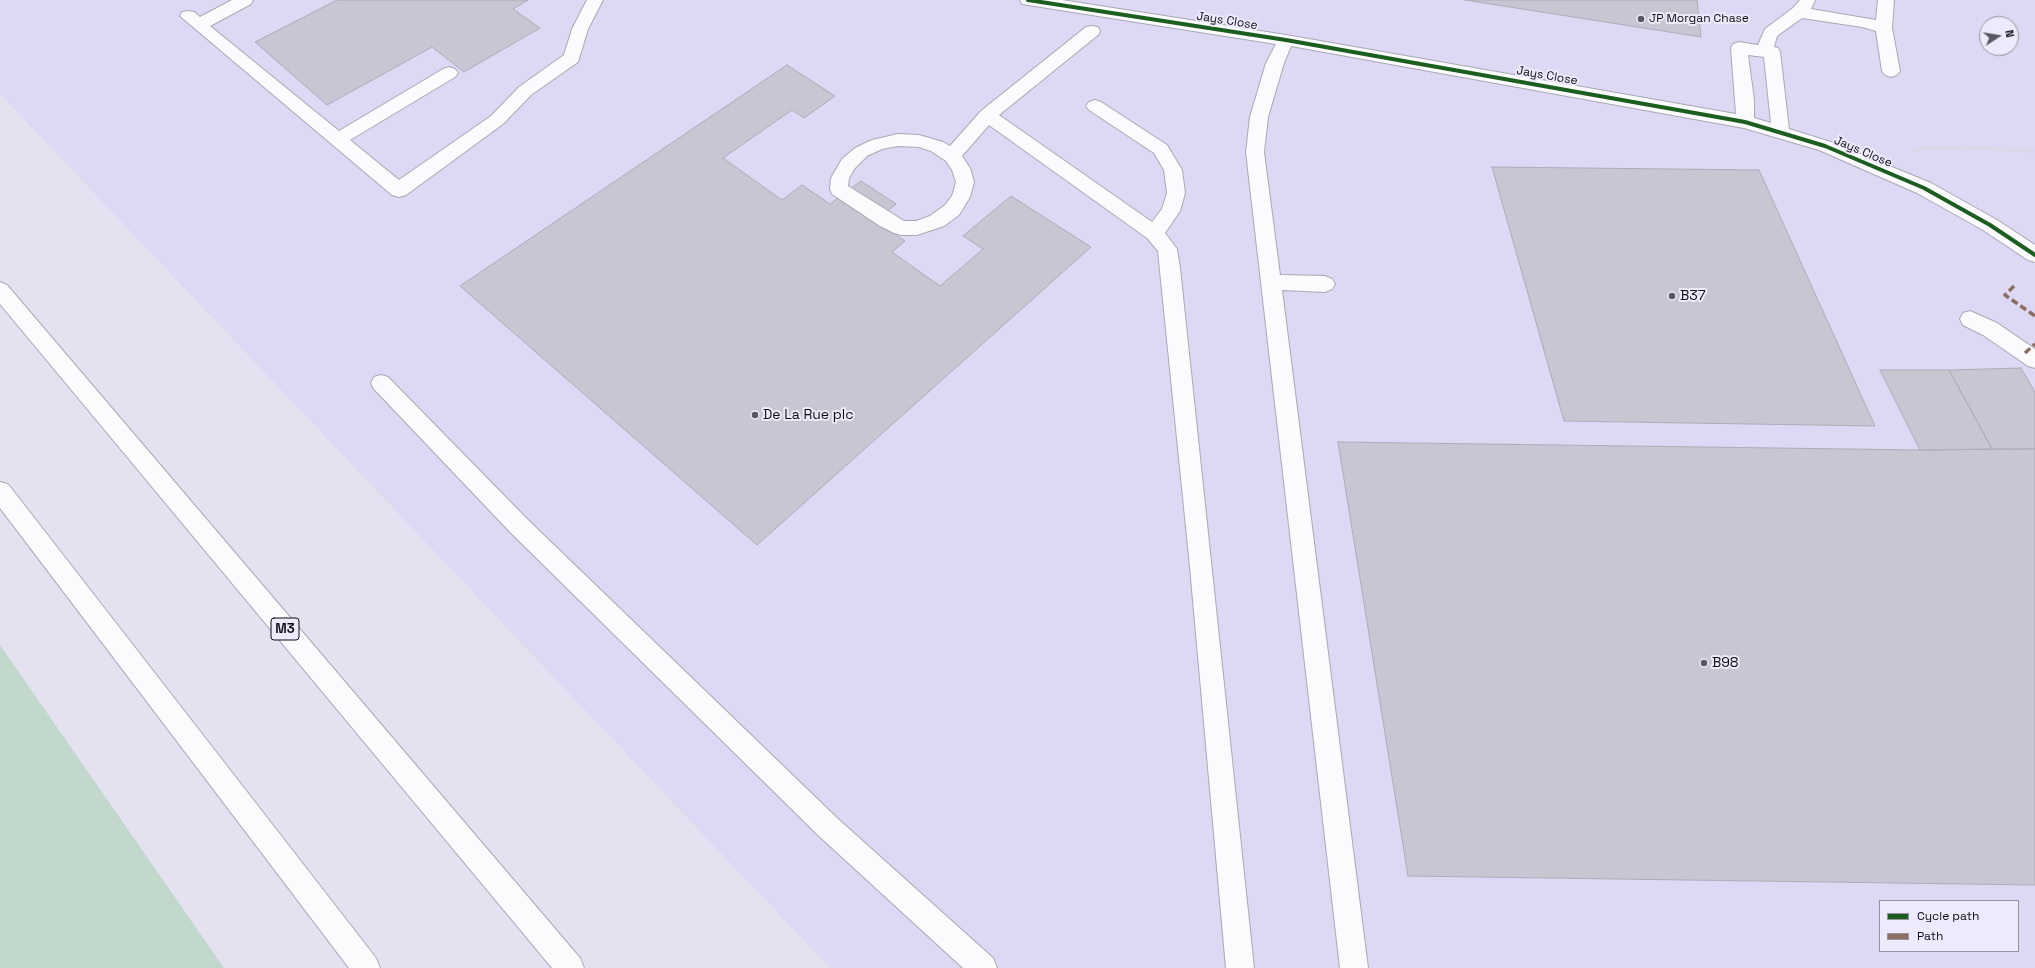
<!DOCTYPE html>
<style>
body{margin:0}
#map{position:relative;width:2035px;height:968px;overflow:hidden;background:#e4e1f1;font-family:"Space Grotesk",sans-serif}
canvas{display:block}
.legend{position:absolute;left:1879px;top:900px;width:140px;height:52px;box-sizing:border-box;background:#eceafb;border:1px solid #94929f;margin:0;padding:5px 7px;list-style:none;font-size:12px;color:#0f0d16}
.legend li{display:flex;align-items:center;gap:8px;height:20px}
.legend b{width:20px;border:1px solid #94929f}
.north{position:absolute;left:1979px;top:16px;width:40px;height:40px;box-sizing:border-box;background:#eceafb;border:1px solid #94929f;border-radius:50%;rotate:78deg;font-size:11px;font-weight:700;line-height:16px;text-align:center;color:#0f0d16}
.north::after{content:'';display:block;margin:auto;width:14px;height:18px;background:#5a5763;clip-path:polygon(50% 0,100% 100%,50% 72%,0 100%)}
</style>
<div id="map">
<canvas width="2035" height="968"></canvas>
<ul class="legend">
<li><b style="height:5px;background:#1b5e20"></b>Cycle path</li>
<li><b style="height:5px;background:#8d6e63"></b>Path</li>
</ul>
<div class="north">N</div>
</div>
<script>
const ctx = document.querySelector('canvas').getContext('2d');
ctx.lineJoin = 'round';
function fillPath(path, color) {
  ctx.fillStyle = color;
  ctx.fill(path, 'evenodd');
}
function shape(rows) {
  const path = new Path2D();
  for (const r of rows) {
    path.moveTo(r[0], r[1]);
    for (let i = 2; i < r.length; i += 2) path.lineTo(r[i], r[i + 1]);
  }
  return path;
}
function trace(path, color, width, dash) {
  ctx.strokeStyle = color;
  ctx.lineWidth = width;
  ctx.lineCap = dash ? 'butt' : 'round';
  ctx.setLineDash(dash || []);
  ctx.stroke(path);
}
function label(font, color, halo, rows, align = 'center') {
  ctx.font = font + ' "Space Grotesk",sans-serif';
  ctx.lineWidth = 4;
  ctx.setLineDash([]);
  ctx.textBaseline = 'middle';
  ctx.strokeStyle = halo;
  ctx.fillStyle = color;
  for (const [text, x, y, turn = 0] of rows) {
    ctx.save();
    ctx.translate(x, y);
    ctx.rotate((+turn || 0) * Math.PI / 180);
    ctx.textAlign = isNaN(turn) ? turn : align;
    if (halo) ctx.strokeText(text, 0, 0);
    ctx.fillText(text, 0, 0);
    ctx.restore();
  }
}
fillPath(shape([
 [0,0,2035,0,2035,968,830,968,0,94],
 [1987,24,2011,24,2011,48,1987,48],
 [1880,901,2018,901,2018,951,1880,951]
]), '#ddd8f3');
fillPath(shape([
 [0,645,224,968,0,968]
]), '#c2d8cd');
const building = shape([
 [337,0,528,0,513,9,540,28,464,72,432,47,327,105,255,42,337,0],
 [1465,0,1697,0,1701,37,1465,0],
 [787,65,835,96,804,118,792,110,723,158,782,200,802,185,830,204,861,181,896,204,875,221,905,241,892,252,940,286,983,249,963,236,1011,196,1091,247,757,545,460,286,787,65],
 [1492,167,1759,170,1875,426,1564,421,1492,167],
 [2021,368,2035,392,2035,449,1992,449,1949,370,2021,368],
 [1880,370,1949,370,1992,449,1920,450,1880,370],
 [1338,442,1920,450,2035,449,2035,885,1408,876,1338,442]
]);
fillPath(building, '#c8c6d3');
trace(building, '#aeacb8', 1);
const minor = shape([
 [232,0,253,0,251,4,210,26,339,131,443,69,449,67,455,69,458,73,455,77,350,140,399,180,491,116,519,87,564,55,572,29,587,0,603,0,588,29,578,62,531,95,503,124,406,195,399,197,392,195,180,16,182,12,188,11,194,12,200,17,232,0],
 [1020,0,1062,0,1286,35,1736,114,1731,48,1733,44,1739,42,1758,45,1765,29,1793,8,1800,0,1815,0,1811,9,1876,20,1878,0,1894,0,1892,28,1900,71,1897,75,1891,77,1885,75,1882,71,1876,31,1862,27,1802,18,1777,36,1774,47,1778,48,1780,52,1789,129,1831,142,1931,183,1997,220,2035,245,2035,262,2028,260,1983,230,1917,193,1819,150,1744,128,1291,46,1284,63,1268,117,1264,152,1280,275,1325,276,1332,279,1335,284,1332,289,1325,292,1282,290,1368,968,1340,968,1246,152,1250,117,1266,63,1276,44,1028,5,1022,4,1020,0],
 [1748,55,1764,57,1771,123,1754,118,1754,100,1748,55],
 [1092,26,1098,27,1100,31,1098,35,999,115,1152,222,1162,209,1167,193,1164,170,1154,153,1089,110,1086,106,1089,102,1095,100,1101,102,1167,145,1182,170,1185,193,1180,211,1165,233,1177,249,1180,268,1254,968,1226,968,1190,567,1158,251,1147,238,989,125,962,156,970,168,974,182,970,197,959,215,944,226,917,235,901,235,894,233,880,226,832,194,830,189,831,178,842,159,855,148,872,140,898,134,919,135,943,142,950,146,981,111,1086,27,1092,26],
 [898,146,919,147,931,151,946,161,952,170,956,182,952,196,945,205,930,216,916,221,904,221,848,186,849,178,855,168,867,156,882,149,898,146],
 [1970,311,1997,323,2035,349,2035,368,2028,366,1983,335,1963,325,1960,319,1963,313,1970,311],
 [381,375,388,377,527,519,837,818,993,958,997,968,963,968,819,836,511,533,374,389,371,383,374,377,381,375]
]);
const highway = shape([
 [0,282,7,285,580,958,584,968,552,968,0,304,0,282],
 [0,482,8,484,376,958,380,968,349,968,0,508,0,482]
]);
trace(minor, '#aaa8b3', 2);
trace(highway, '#aaa8b3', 2);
trace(shape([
 [1914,151,1923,148,1969,147,2035,152]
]), '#d8d8dc', 2, [3.5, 1.5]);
fillPath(minor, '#fbfafd');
fillPath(highway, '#fbfafd');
trace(shape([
 [2014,286,2005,295,2035,316],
 [2025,353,2035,344]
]), '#8d6e63', 3.5, [7, 3.5]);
trace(shape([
 [1028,0,1286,40,1745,122,1825,146,1924,188,1990,225,2035,255]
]), '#1b5e20', 4);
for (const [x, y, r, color] of [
 [1641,19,4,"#5a5763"],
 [1672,296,4,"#5a5763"],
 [755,415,4,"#5a5763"],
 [1704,663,4,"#5a5763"]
]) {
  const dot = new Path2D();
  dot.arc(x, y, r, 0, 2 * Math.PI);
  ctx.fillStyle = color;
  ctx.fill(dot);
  trace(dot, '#eceafb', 1.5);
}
label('12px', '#0f0d16', '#eceafb', [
 ["JP Morgan Chase",1649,19]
], 'left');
label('12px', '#0f0d16', '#eceafb', [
 ["Jays Close",1227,21,9],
 ["Jays Close",1547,76,10],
 ["Jays Close",1863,152,23]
]);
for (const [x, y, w] of [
 [285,629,28]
]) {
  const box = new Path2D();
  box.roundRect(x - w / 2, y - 11, w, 22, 3);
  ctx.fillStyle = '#eceafb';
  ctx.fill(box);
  trace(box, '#0f0d16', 1);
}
label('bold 13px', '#0f0d16', null, [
 ["M3",285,629]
]);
label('14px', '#0f0d16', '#eceafb', [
 ["B37",1680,296],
 ["De La Rue plc",763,415],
 ["B98",1712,663]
], 'left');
</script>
